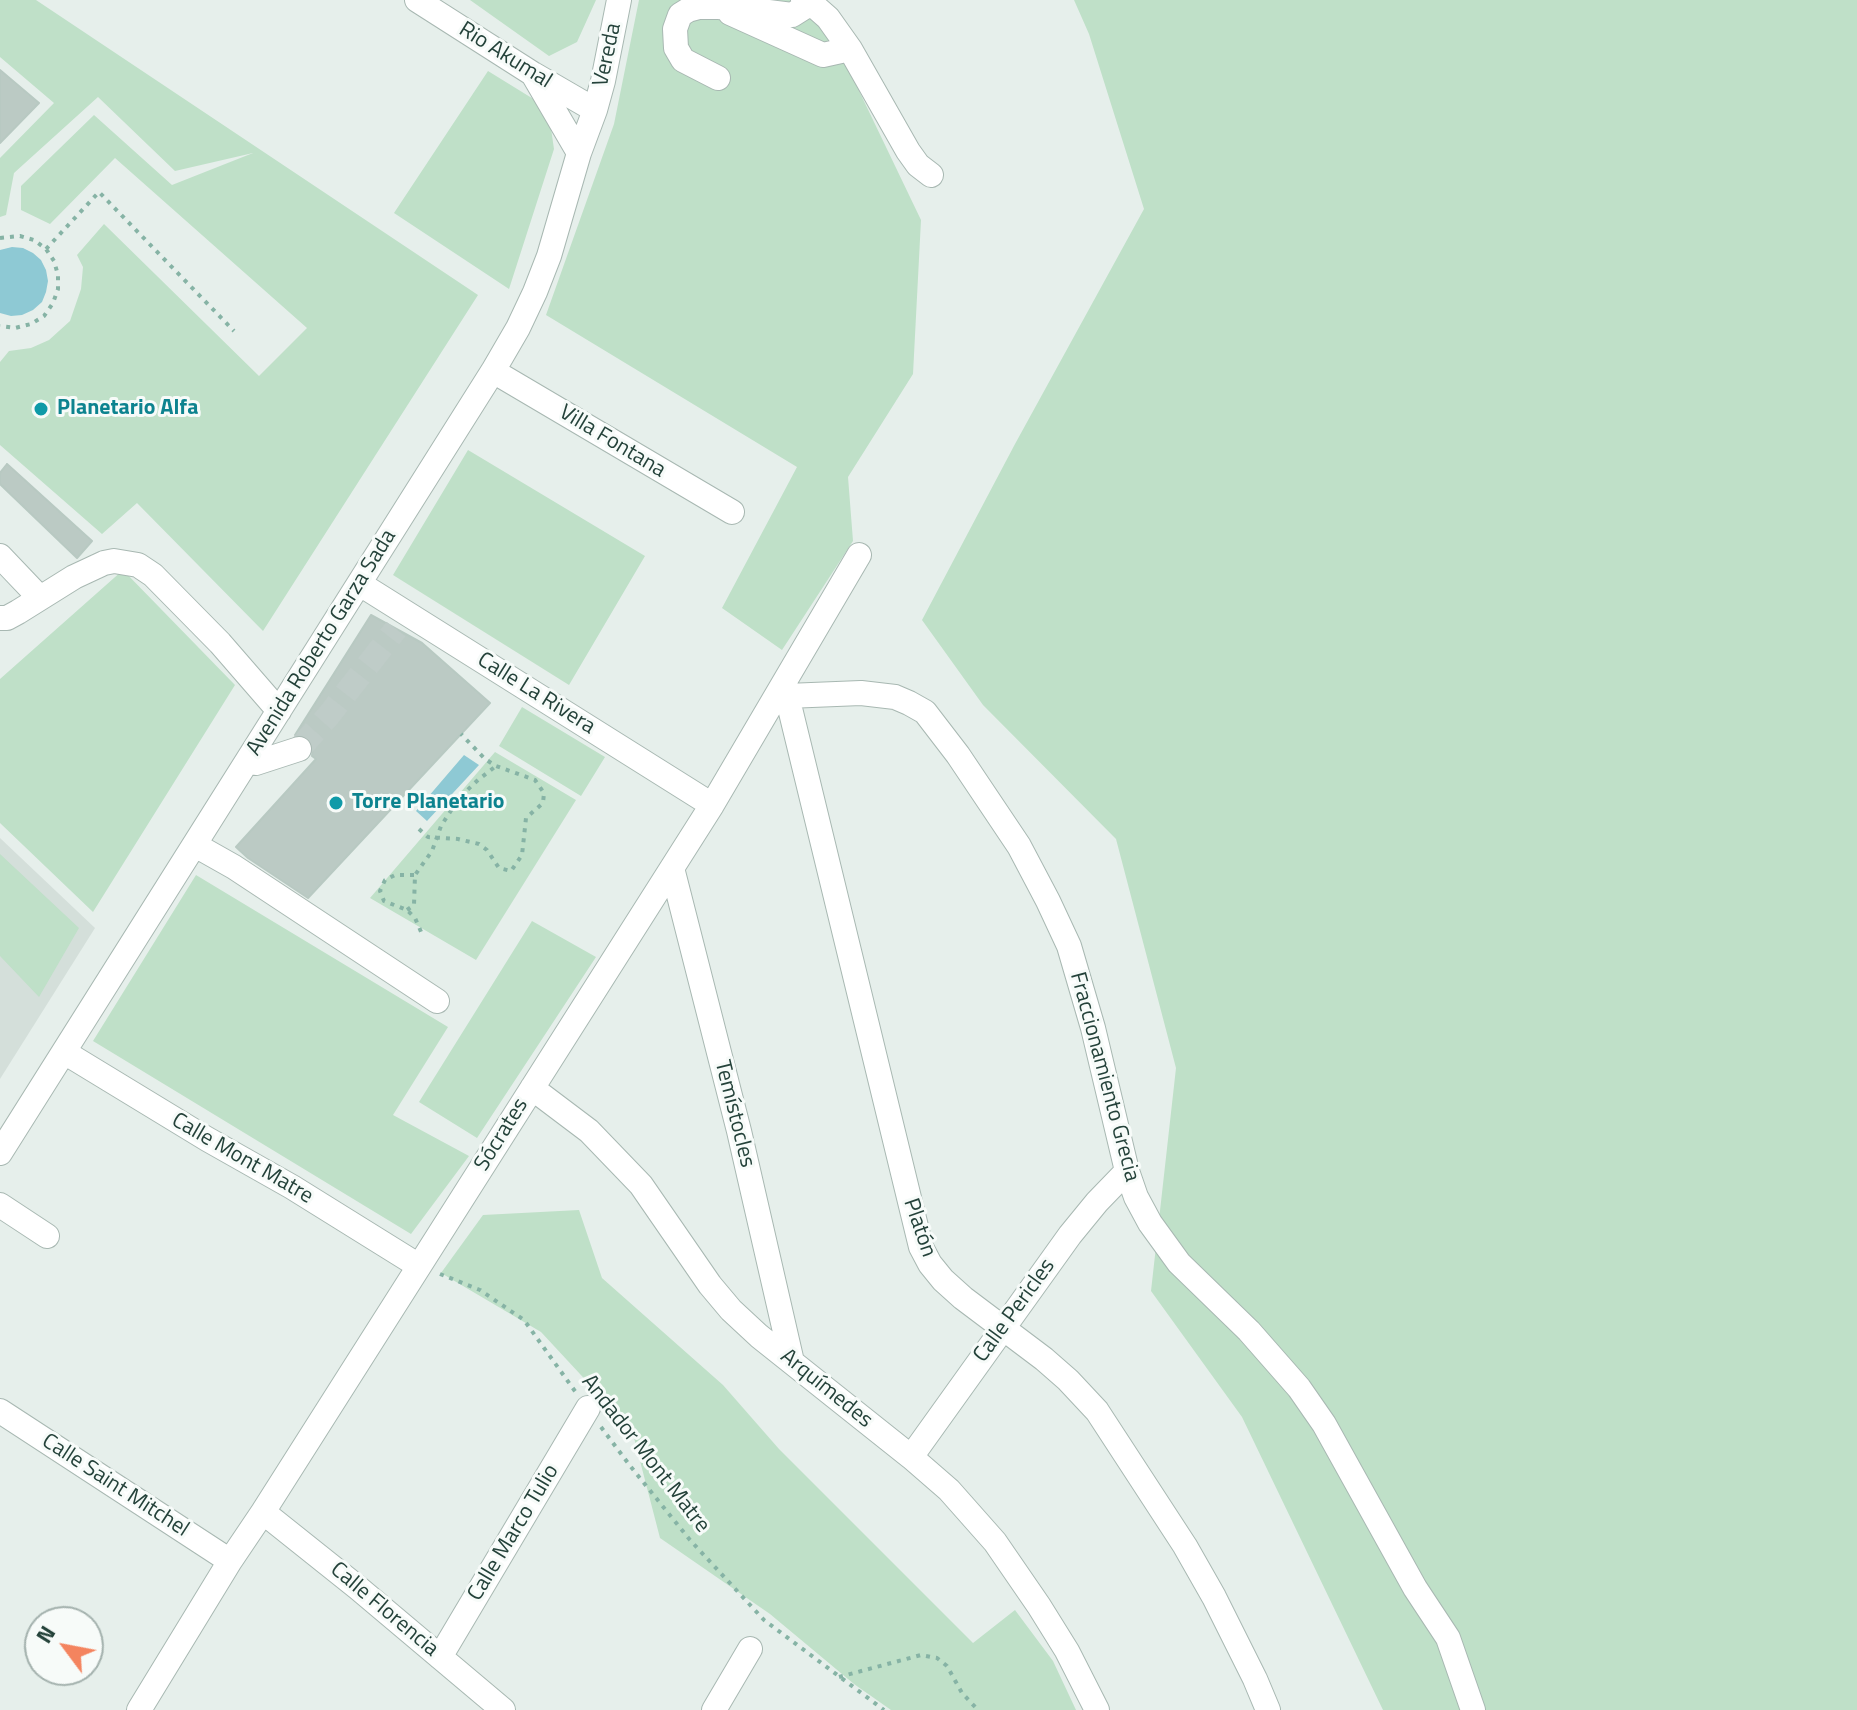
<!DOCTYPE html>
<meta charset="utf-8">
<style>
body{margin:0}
#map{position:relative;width:1857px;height:1710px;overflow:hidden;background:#e6efeb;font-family:"Titillium Web",sans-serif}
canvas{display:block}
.north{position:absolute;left:24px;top:1606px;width:80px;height:80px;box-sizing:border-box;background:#f7fbf9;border:2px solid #a3b1ad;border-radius:50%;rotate:302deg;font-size:22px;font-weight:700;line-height:32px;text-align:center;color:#24423a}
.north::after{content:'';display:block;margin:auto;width:28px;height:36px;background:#f4845f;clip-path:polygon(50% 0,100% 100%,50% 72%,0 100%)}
</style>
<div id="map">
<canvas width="1857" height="1710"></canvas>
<div class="north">N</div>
</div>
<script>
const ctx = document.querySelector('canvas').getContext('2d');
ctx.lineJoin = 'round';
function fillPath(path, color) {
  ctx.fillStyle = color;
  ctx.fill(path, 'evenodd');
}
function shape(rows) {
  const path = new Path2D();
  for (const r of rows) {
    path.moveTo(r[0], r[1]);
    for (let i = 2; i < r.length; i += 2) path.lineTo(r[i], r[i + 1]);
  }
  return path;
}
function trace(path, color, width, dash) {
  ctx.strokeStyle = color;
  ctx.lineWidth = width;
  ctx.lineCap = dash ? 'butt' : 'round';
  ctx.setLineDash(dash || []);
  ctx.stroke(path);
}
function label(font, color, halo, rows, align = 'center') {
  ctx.font = font + ' "Titillium Web",sans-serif';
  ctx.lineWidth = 6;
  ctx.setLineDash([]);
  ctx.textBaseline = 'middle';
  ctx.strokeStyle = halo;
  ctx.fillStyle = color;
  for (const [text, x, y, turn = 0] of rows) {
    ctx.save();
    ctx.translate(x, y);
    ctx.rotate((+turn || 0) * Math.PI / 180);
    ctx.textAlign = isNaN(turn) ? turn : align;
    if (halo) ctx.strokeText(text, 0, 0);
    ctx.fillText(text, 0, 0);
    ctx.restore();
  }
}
fillPath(shape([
 [0,838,95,928,0,1079]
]), '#d4dfda');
fillPath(shape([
 [0,0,36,0,478,295,263,631,137,503,102,534,0,445,0,362,9,351,31,348,49,340,70,321,81,289,83,267,77,255,104,224,259,376,307,328,115,158,50,224,21,210,21,186,94,115,172,185,253,153,175,171,98,97,14,173,6,215,0,217,0,158,54,103,0,57],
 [470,0,596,0,577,42,549,56],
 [639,0,791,0,815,9,850,72,921,220,913,374,848,477,853,541,782,650,722,608,797,467,546,315,614,124],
 [1074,0,1857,0,1857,1710,1383,1710,1242,1417,1151,1291,1176,1068,1116,839,983,705,922,620,1015,444,1144,209,1089,34],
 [488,71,548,108,554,149,509,289,394,213],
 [468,450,645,556,569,685,393,575],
 [123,570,235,685,93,912,0,823,0,679],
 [522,707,605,757,581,796,499,746],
 [495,752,576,800,476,960,370,898],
 [0,854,79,928,39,997,0,956],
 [196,875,448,1027,393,1115,469,1156,411,1234,93,1041],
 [532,921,596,957,477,1138,419,1102],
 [579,1210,602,1278,723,1385,779,1449,973,1643,1015,1610,1053,1661,1076,1710,891,1710,854,1684,770,1614,660,1538,632,1430,541,1332,441,1273,483,1215]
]), '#bfe0c8');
fillPath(shape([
 [12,247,23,248,33,253,41,260,46,270,48,281,46,292,42,302,33,310,22,315,11,316,0,313,0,250],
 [464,755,479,765,427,821,416,811]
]), '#8ec9d4');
const building = shape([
 [0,70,39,103,0,143,0,70],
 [7,464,92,541,77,558,0,484,0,473,7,464],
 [371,615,422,643,490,703,308,898,248,858,236,847,316,759,312,756,313,745,310,738,303,735,295,735,371,615]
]);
fillPath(building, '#bbcac4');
trace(building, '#b8c9c2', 2);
trace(shape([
 [299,749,329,715,396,629]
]), '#bfccc8', 24, [24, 12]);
const minor = shape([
 [417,0,533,74,595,110],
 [803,0,811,3,828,18,850,49,908,151,918,165,931,175],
 [730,13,823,55,850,49],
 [534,76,579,153],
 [718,78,683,60,676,48,675,29,680,15,688,10,699,7,718,7,746,9,792,15,811,3],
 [493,371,732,512],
 [0,556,40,598],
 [360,584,712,805],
 [0,618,7,618,18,612,74,577,104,563,114,561,138,565,153,575,220,643,279,711],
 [779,692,787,696,921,1247,930,1264,943,1280,963,1298,1044,1359,1068,1380,1097,1411,1185,1546,1214,1597,1255,1679,1268,1710],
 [787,696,861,693,895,697,909,703,925,712,958,755,1019,846,1048,901,1069,946,1093,1028,1127,1171,1136,1197,1150,1223,1179,1263,1249,1331,1299,1388,1324,1424,1415,1588,1448,1638,1473,1710],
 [248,760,256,763,299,749],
 [195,845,234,867,437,1001],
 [672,868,739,1131,792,1362],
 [64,1052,207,1139,292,1187,419,1266],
 [532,1088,589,1131,641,1185,710,1285,731,1310,759,1336,911,1457,949,1490,995,1542,1039,1606,1067,1651,1097,1710],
 [0,1153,493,371,518,328,535,292,549,256,579,153,595,110,603,81,619,0],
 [0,1205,47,1236],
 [0,1411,230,1561],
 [911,1457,1070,1235,1097,1202,1127,1171],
 [263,1512,357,1587,503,1710],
 [440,1657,588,1408],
 [139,1710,230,1561,263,1512,712,805,859,555],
 [714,1710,750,1649]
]);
trace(minor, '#a8b8b2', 26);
trace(shape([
 [0,238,20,236,34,240,46,249,54,261,58,275,58,289,53,303,44,316,31,324,15,328,0,326],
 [46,249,99,192,234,331],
 [419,829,428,837,458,839,479,844,487,850,499,868,511,871,522,855,526,818,543,803,544,793,535,780,496,766,485,759,461,734],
 [414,875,395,875,385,880,380,891,384,901,407,910,415,918,422,934],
 [407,910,414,905,415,875,432,851,441,826,459,798,478,780,496,766],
 [440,1274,480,1290,524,1320,577,1394],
 [601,1427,631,1467,690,1540,764,1620,884,1710],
 [839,1677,921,1655,937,1658,947,1666,962,1693,978,1710]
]), '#86b3a5', 4, [4, 6]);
trace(minor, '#fff', 24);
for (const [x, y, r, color] of [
 [41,409,8,"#0f9aa8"],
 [336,803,8,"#0f9aa8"]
]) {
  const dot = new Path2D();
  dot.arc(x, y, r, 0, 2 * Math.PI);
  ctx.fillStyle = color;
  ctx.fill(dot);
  trace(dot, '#f7fbf9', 3);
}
label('22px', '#24423a', '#f7fbf9', [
 ["Vereda",608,55,-78],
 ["Rio Akumal",505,56,32],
 ["Villa Fontana",612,442,31],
 ["Avenida Roberto Garza Sada",322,643,-58],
 ["Calle La Rivera",536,694,32],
 ["Fraccionamiento Grecia",1104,1077,75],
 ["Temístocles",734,1114,76],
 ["Sócrates",502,1135,-58],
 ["Calle Mont Matre",242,1159,30],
 ["Platón",919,1228,71],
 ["Calle Pericles",1015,1311,-54],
 ["Arquímedes",826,1389,39],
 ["Andador Mont Matre",645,1454,52],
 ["Calle Saint Mitchel",115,1486,33],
 ["Calle Marco Tulio",514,1533,-59],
 ["Calle Florencia",384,1610,40]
]);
label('bold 22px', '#0d838f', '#f7fbf9', [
 ["Planetario Alfa",57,409],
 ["Torre Planetario",352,803]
], 'left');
</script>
